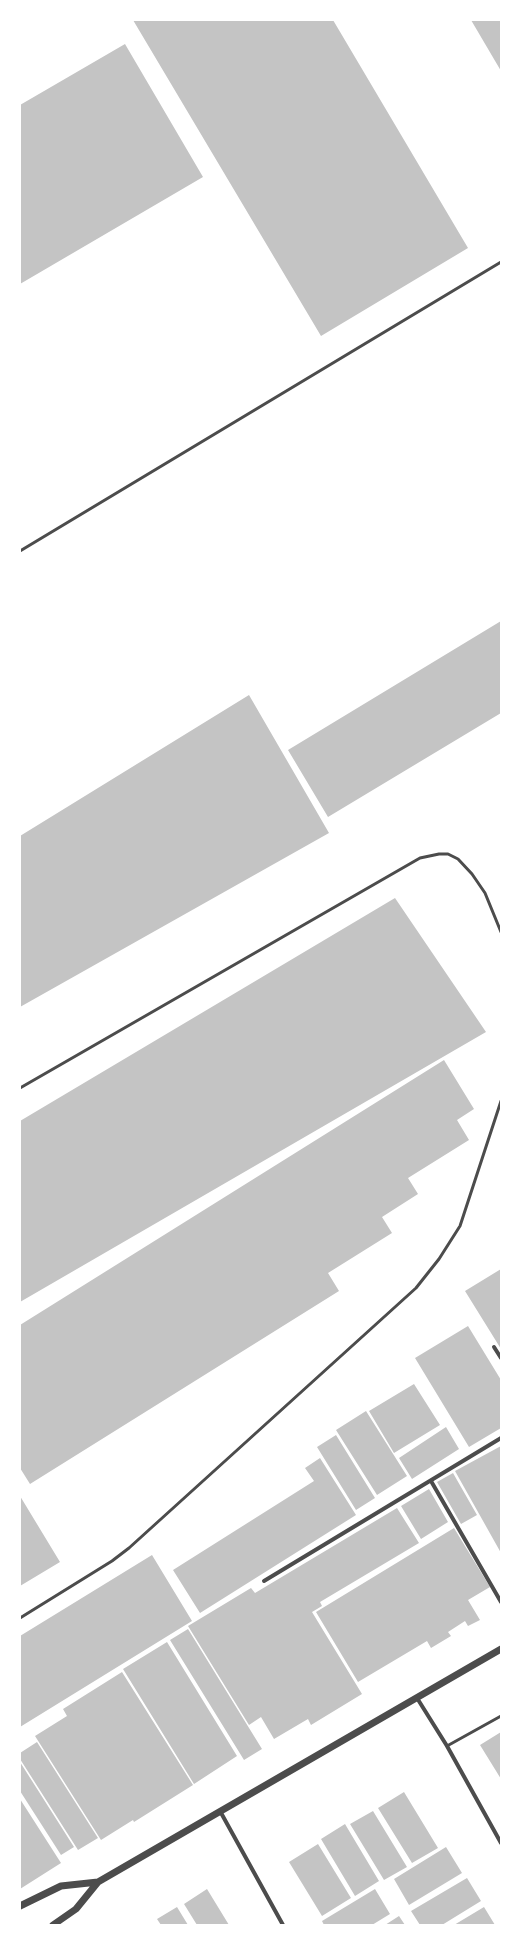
<!DOCTYPE html>
<style>
body{margin:0}
#map{position:relative;width:521px;height:1945px;overflow:hidden;background:#fff;font-family:Raleway,sans-serif}
canvas{display:block}
.frame{position:absolute;inset:0;border:21px solid #fff;pointer-events:none}
</style>
<div id="map">
<canvas width="521" height="1945"></canvas>
<div class="frame"></div>
</div>
<script>
const ctx = document.querySelector('canvas').getContext('2d');
ctx.lineJoin = 'round';
function fillPath(path, color) {
  ctx.fillStyle = color;
  ctx.fill(path, 'evenodd');
}
function shape(rows) {
  const path = new Path2D();
  for (const r of rows) {
    path.moveTo(r[0], r[1]);
    for (let i = 2; i < r.length; i += 2) path.lineTo(r[i], r[i + 1]);
  }
  return path;
}
function trace(path, color, width, dash) {
  ctx.strokeStyle = color;
  ctx.lineWidth = width;
  ctx.lineCap = dash ? 'butt' : 'round';
  ctx.setLineDash(dash || []);
  ctx.stroke(path);
}
fillPath(shape([
 [133,20,333,20,468,248,321,336],
 [471,20,501,20,501,71],
 [125,44,203,177,20,284,20,105],
 [501,621,501,713,328,817,288,750],
 [249,695,329,833,20,1007,20,836],
 [395,898,486,1032,20,1302,20,1121],
 [444,1060,474,1109,457,1120,469,1140,408,1178,418,1194,382,1217,392,1233,328,1273,339,1291,30,1484,20,1468,20,1325],
 [501,1269,501,1349,465,1291],
 [468,1326,501,1380,501,1428,469,1447,415,1358],
 [414,1384,440,1425,394,1453,369,1411],
 [366,1411,407,1476,377,1495,336,1430],
 [446,1427,459,1449,412,1479,399,1458],
 [336,1435,375,1498,356,1510,317,1447],
 [501,1446,501,1553,455,1471],
 [320,1458,356,1515,200,1613,173,1570,314,1481,305,1468],
 [453,1473,477,1515,461,1524,437,1482],
 [429,1489,448,1522,421,1539,401,1506],
 [20,1496,60,1562,20,1586],
 [397,1508,419,1543,320,1602,322,1606,312,1612,362,1694,311,1725,308,1719,274,1739,261,1717,249,1725,188,1626,251,1588,255,1593],
 [454,1528,490,1587,468,1600,480,1620,468,1626,465,1621,448,1632,451,1636,431,1648,427,1641,358,1682,316,1612],
 [152,1555,192,1621,20,1727,20,1636],
 [188,1629,262,1749,244,1760,170,1640],
 [167,1642,237,1756,194,1784,123,1669],
 [122,1672,193,1785,134,1822,133,1820,101,1840,35,1736,67,1716,63,1709],
 [501,1732,501,1779,480,1745],
 [37,1742,98,1838,78,1850,20,1759,20,1753],
 [20,1762,74,1847,61,1855,20,1791],
 [404,1792,438,1848,412,1863,378,1808],
 [20,1799,61,1863,20,1889],
 [373,1811,407,1867,384,1880,350,1824],
 [345,1824,379,1881,355,1896,321,1839],
 [318,1844,351,1898,322,1916,289,1862],
 [446,1847,462,1873,409,1905,394,1879],
 [467,1878,481,1901,442,1925,420,1925,411,1911],
 [207,1889,229,1925,197,1925,184,1904],
 [375,1889,390,1914,372,1925,324,1925,322,1921],
 [177,1907,188,1925,161,1925,157,1919],
 [484,1907,495,1925,454,1925],
 [399,1916,405,1925,385,1925]
]), '#c4c4c4');
trace(shape([
 [20,551,501,262],
 [20,1088,420,858,439,854,448,854,458,859,472,874,485,893,501,932],
 [20,1618,112,1561,129,1548,416,1288,439,1259,460,1226,501,1101],
 [447,1746,501,1716]
]), '#4c4c4c', 3);
trace(shape([
 [494,1347,501,1358],
 [431,1481,501,1602],
 [264,1581,501,1438],
 [417,1698,447,1746,501,1843],
 [220,1811,283,1925]
]), '#4c4c4c', 4);
trace(shape([
 [20,1906,61,1886,98,1882],
 [53,1925,76,1909,98,1882,501,1649]
]), '#4c4c4c', 7);
</script>
